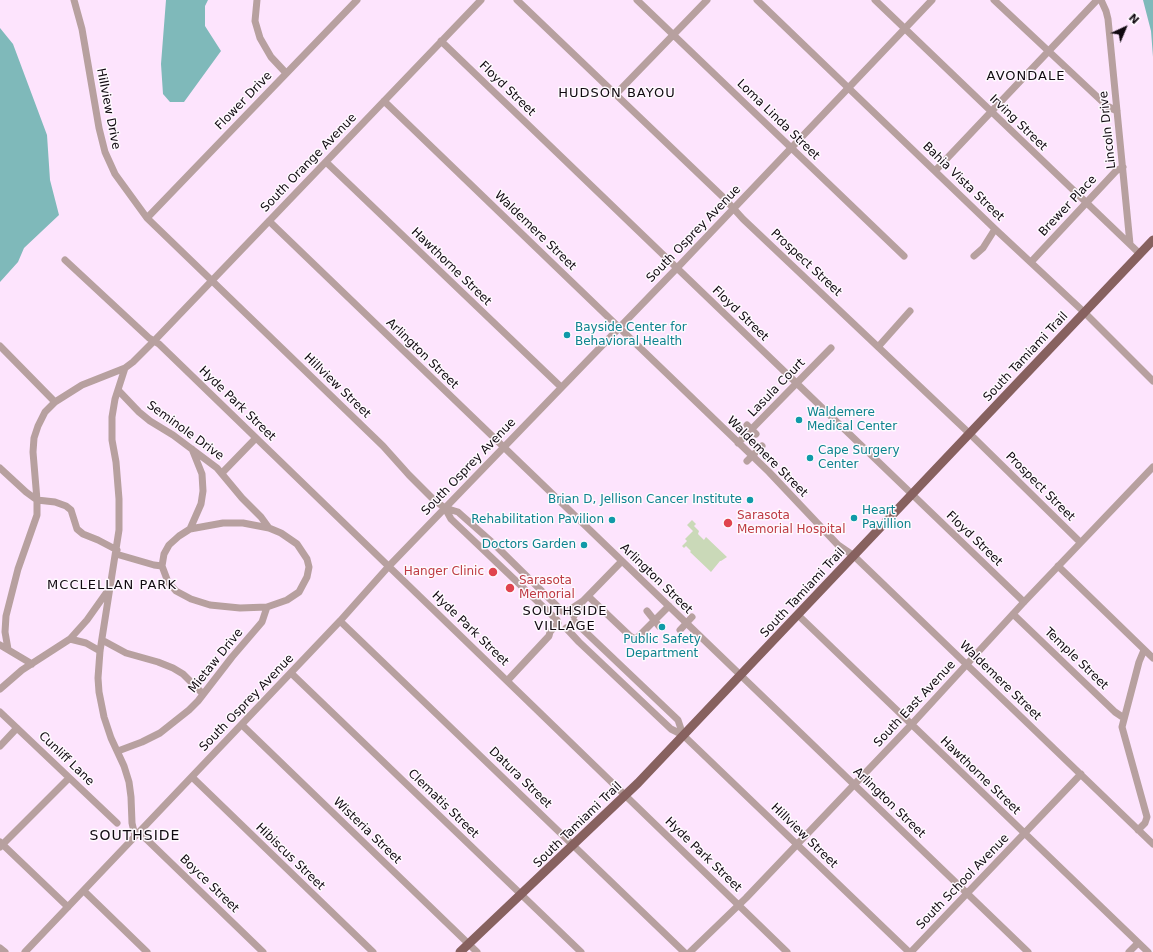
<!DOCTYPE html>
<style>
body{margin:0}
#map{position:relative;width:1153px;height:952px;overflow:hidden;background:#fde4fd;font-family:"DejaVu Sans",sans-serif}
canvas{display:block}
.north{position:absolute;left:1105px;top:8px;width:40px;height:40px;-webkit-text-stroke:3px #fef9fe;paint-order:stroke;rotate:44deg;font-size:11px;font-weight:700;line-height:16px;text-align:center;color:#100910}
.north::after{content:'';display:block;margin:auto;width:14px;height:18px;background:#100910;clip-path:polygon(50% 0,100% 100%,50% 72%,0 100%)}
</style>
<div id="map">
<canvas width="1153" height="952"></canvas>
<div class="north">N</div>
</div>
<script>
const ctx = document.querySelector('canvas').getContext('2d');
ctx.lineJoin = 'round';
function fillPath(path, color) {
  ctx.fillStyle = color;
  ctx.fill(path, 'evenodd');
}
function shape(rows) {
  const path = new Path2D();
  for (const r of rows) {
    path.moveTo(r[0], r[1]);
    for (let i = 2; i < r.length; i += 2) path.lineTo(r[i], r[i + 1]);
  }
  return path;
}
function trace(path, color, width, dash) {
  ctx.strokeStyle = color;
  ctx.lineWidth = width;
  ctx.lineCap = dash ? 'butt' : 'round';
  ctx.setLineDash(dash || []);
  ctx.stroke(path);
}
function label(font, color, halo, rows, align = 'center') {
  ctx.font = font + ' "DejaVu Sans",sans-serif';
  ctx.lineWidth = 3;
  ctx.setLineDash([]);
  ctx.textBaseline = 'middle';
  ctx.strokeStyle = halo;
  ctx.fillStyle = color;
  for (const [text, x, y, turn = 0] of rows) {
    ctx.save();
    ctx.translate(x, y);
    ctx.rotate((+turn || 0) * Math.PI / 180);
    ctx.textAlign = isNaN(turn) ? turn : align;
    if (halo) ctx.strokeText(text, 0, 0);
    ctx.fillText(text, 0, 0);
    ctx.restore();
  }
}
fillPath(shape([
 [692,520,696,524,694,526,699,531,698,534,704,540,706,537,727,557,721,561,720,561,711,572,690,552,691,551,686,546,684,548,682,546,687,541,685,539,693,531,687,525]
]), '#cad9b8');
fillPath(shape([
 [166,0,208,0,205,6,205,26,221,51,184,102,170,102,163,94,161,64],
 [1143,0,1153,0,1153,57,1151,31],
 [0,28,13,44,47,135,50,180,59,215,24,248,18,262,0,282]
]), '#7fb9ba');
trace(shape([
 [74,0,82,29,99,128,105,152,115,174,147,218,383,446,409,475,434,500,445,508,458,512,493,543,562,611],
 [257,0,255,21,260,38,271,57,286,73],
 [517,0,724,198,743,219,970,434,1080,542],
 [637,0,904,256],
 [757,0,995,229,1085,313,1153,381],
 [875,0,1140,254],
 [994,0,1107,106,1117,111],
 [1101,0,1106,11,1108,19,1130,244],
 [441,41,1024,602],
 [616,94,707,0],
 [384,101,769,472,838,545,854,556,1153,844],
 [326,162,561,387],
 [935,171,1097,0],
 [147,218,357,0],
 [269,221,1028,952],
 [974,256,983,248,995,229],
 [65,260,149,338,159,344,787,952],
 [1031,262,1116,171,1123,167],
 [0,346,55,402],
 [878,347,910,311],
 [118,390,139,412,150,421,173,435,217,468,242,498,261,517,269,528],
 [747,425,756,434],
 [738,443,831,348],
 [747,461,762,446],
 [0,468,26,492,37,500,55,502,66,506,71,510,77,529,83,534,98,540,117,550],
 [222,473,256,438],
 [445,508,451,519,557,620],
 [223,523,243,523,269,528,281,533,297,544,307,559,309,567,307,577,299,592,287,600,267,607,240,608,210,605,191,599,176,591,168,582,162,566,164,554,169,545,179,536,190,529,223,523],
 [190,529,201,504,203,491,202,474,192,449],
 [116,554,154,565,162,566],
 [1058,566,1153,658],
 [588,596,630,636,635,639,639,636,669,606],
 [568,611,583,601,622,561],
 [647,611,659,626],
 [1013,614,1115,712,1124,718],
 [798,615,1148,952],
 [574,616,583,601],
 [340,621,684,952],
 [574,621,678,720,683,735],
 [566,628,579,642,671,729,683,735,909,952],
 [680,630,692,617],
 [70,639,87,620,109,589],
 [102,640,126,653,158,662,173,668,183,674,203,694],
 [0,645,32,664],
 [8,649,5,632,6,616,18,569,37,515,37,500,33,452,34,438,38,426,45,412,55,402,82,385,125,368],
 [291,673,581,952],
 [507,681,549,636,550,632,558,623],
 [0,689,22,670,70,639,86,643,100,651],
 [0,712,117,823],
 [242,725,477,952],
 [0,746,17,728],
 [118,751,142,742,160,733,189,710,198,701,232,657,262,622,267,607],
 [192,777,373,952],
 [1138,830,1145,823,1147,817,1122,727,1139,662,1144,650],
 [139,832,263,952],
 [135,836,132,823,131,797,129,782,124,766,111,738,104,717,99,692,98,678,100,651,119,530,119,499,116,462,112,440,112,417,115,399,125,368,133,362,154,341,481,0],
 [0,842,68,907],
 [0,847,69,778],
 [84,891,147,952],
 [0,948,5,952],
 [25,952,340,621,389,566,677,268,932,0],
 [690,952,746,898,911,725,1024,602,1153,467],
 [911,952,1081,774],
 [1129,952,1138,943]
]), '#b7a09f', 7);
trace(shape([
 [460,952,638,783,1153,240]
]), '#87615f', 9);
for (const [x, y, r, color] of [
 [567,335,4,"#0f9aa8"],
 [799,420,4,"#0f9aa8"],
 [810,458,4,"#0f9aa8"],
 [750,500,4,"#0f9aa8"],
 [854,518,4,"#0f9aa8"],
 [612,520,4,"#0f9aa8"],
 [728,523,5,"#e0444e"],
 [584,545,4,"#0f9aa8"],
 [493,572,5,"#e0444e"],
 [510,588,5,"#e0444e"],
 [662,627,4,"#0f9aa8"]
]) {
  const dot = new Path2D();
  dot.arc(x, y, r, 0, 2 * Math.PI);
  ctx.fillStyle = color;
  ctx.fill(dot);
  trace(dot, '#fef9fe', 1.5);
}
label('12px', '#100910', '#fef9fe', [
 ["Floyd Street",507,89,44],
 ["Flower Drive",244,101,-46],
 ["Hillview Drive",108,109,79],
 ["Loma Linda Street",778,120,44],
 ["Irving Street",1018,123,44],
 ["Lincoln Drive",1108,130,-96],
 ["South Orange Avenue",309,163,-46],
 ["Bahia Vista Street",963,182,44],
 ["Brewer Place",1068,206,-47],
 ["Waldemere Street",535,231,44],
 ["South Osprey Avenue",694,234,-46],
 ["Prospect Street",806,263,43],
 ["Hawthorne Street",451,267,44],
 ["Floyd Street",740,314,44],
 ["Arlington Street",422,354,44],
 ["South Tamiami Trail",1026,357,-47],
 ["Hillview Street",337,386,44],
 ["Lasula Court",777,388,-46],
 ["Hyde Park Street",237,404,44],
 ["Seminole Drive",185,431,36],
 ["Waldemere Street",767,457,45],
 ["South Osprey Avenue",469,467,-46],
 ["Prospect Street",1040,487,45],
 ["Floyd Street",974,539,44],
 ["Arlington Street",656,579,44],
 ["South Tamiami Trail",803,593,-47],
 ["Hyde Park Street",470,629,44],
 ["Temple Street",1076,659,44],
 ["Mietaw Drive",216,661,-51],
 ["Waldemere Street",1000,681,44],
 ["South Osprey Avenue",247,703,-46],
 ["South East Avenue",915,704,-47],
 ["Cunliff Lane",66,759,44],
 ["Hawthorne Street",980,776,44],
 ["Datura Street",520,778,44],
 ["Arlington Street",889,803,44],
 ["Clematis Street",443,804,44],
 ["South Tamiami Trail",578,825,-44],
 ["Wisteria Street",367,831,44],
 ["Hillview Street",804,836,44],
 ["Hyde Park Street",703,855,44],
 ["Hibiscus Street",290,857,44],
 ["South School Avenue",963,882,-46],
 ["Boyce Street",209,884,44]
]);
label('12px', '#0d838f', '#fef9fe', [
 ["Bayside Center for",575,328],
 ["Behavioral Health",575,342],
 ["Waldemere",807,413],
 ["Medical Center",807,427],
 ["Cape Surgery",818,451],
 ["Center",818,465],
 ["Brian D, Jellison Cancer Institute",742,500,"right"],
 ["Heart",862,511],
 ["Pavillion",862,525],
 ["Rehabilitation Pavilion",604,520,"right"],
 ["Doctors Garden",576,545,"right"],
 ["Public Safety",662,640,"center"],
 ["Department",662,654,"center"]
], 'left');
label('12px', '#be3a42', '#fef9fe', [
 ["Sarasota",737,516],
 ["Memorial Hospital",737,530],
 ["Hanger Clinic",484,572,"right"],
 ["Sarasota",519,581],
 ["Memorial",519,595]
], 'left');
ctx.letterSpacing = '1px';
label('13px', '#100910', '#fef9fe', [
 ["AVONDALE",1026,77],
 ["HUDSON BAYOU",617,94],
 ["MCCLELLAN PARK",112,586],
 ["SOUTHSIDE",565,612],
 ["VILLAGE",565,627]
]);
ctx.letterSpacing = '0px';
ctx.letterSpacing = '1px';
label('14px', '#100910', '#fef9fe', [
 ["SOUTHSIDE",135,836]
]);
ctx.letterSpacing = '0px';
</script>
